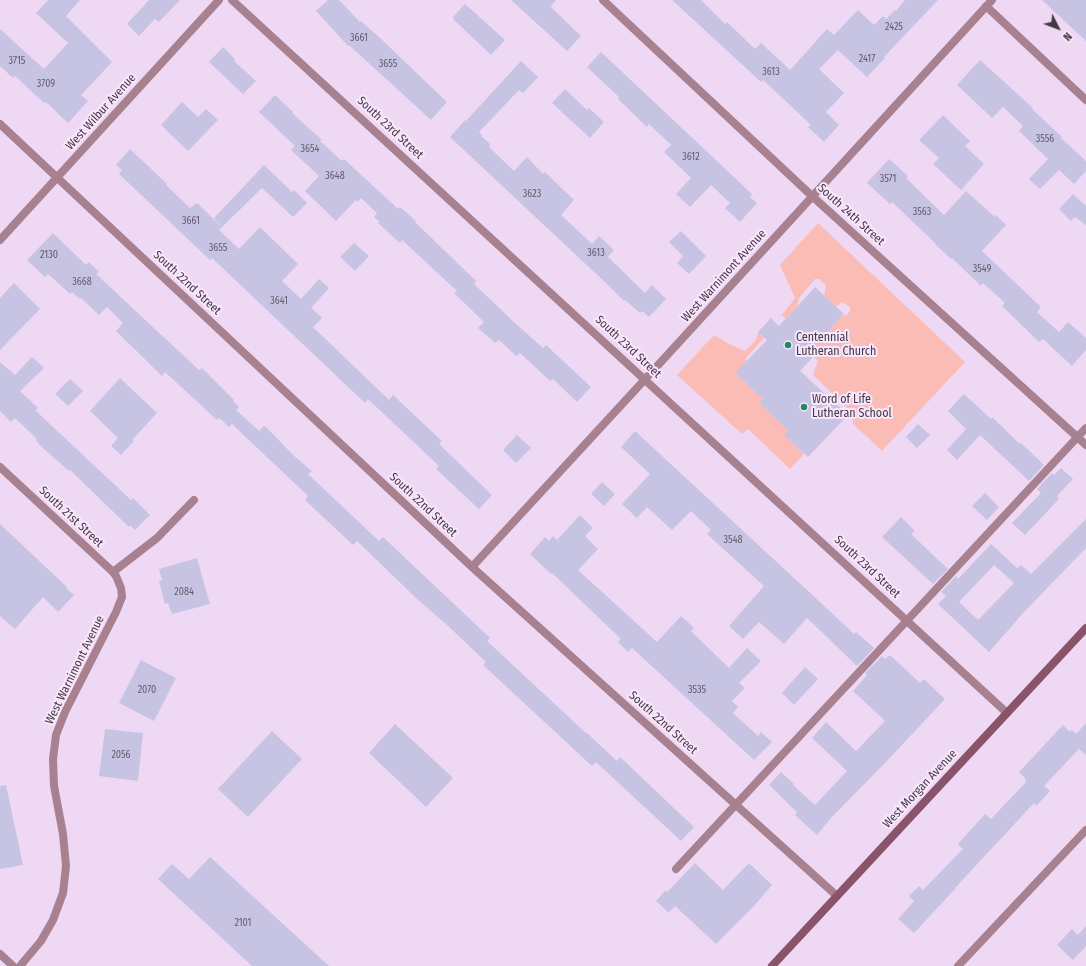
<!DOCTYPE html>
<style>
body{margin:0}
#map{position:relative;width:1086px;height:966px;overflow:hidden;background:#efd8f3;font-family:"Fira Sans Condensed",sans-serif}
canvas{display:block}
.north{position:absolute;left:1038px;top:8px;width:40px;height:40px;-webkit-text-stroke:3px #fae7fd;paint-order:stroke;rotate:132deg;font-size:11px;font-weight:700;line-height:16px;text-align:center;color:#433944}
.north::after{content:'';display:block;margin:auto;width:14px;height:18px;background:#433944;clip-path:polygon(50% 0,100% 100%,50% 72%,0 100%)}
</style>
<div id="map">
<canvas width="1086" height="966"></canvas>
<div class="north">N</div>
</div>
<script>
const ctx = document.querySelector('canvas').getContext('2d');
ctx.lineJoin = 'round';
function fillPath(path, color) {
  ctx.fillStyle = color;
  ctx.fill(path, 'evenodd');
}
function shape(rows) {
  const path = new Path2D();
  for (const r of rows) {
    path.moveTo(r[0], r[1]);
    for (let i = 2; i < r.length; i += 2) path.lineTo(r[i], r[i + 1]);
  }
  return path;
}
function trace(path, color, width, dash) {
  ctx.strokeStyle = color;
  ctx.lineWidth = width;
  ctx.lineCap = dash ? 'butt' : 'round';
  ctx.setLineDash(dash || []);
  ctx.stroke(path);
}
function label(font, color, halo, rows, align = 'center') {
  ctx.font = font + ' "Fira Sans Condensed",sans-serif';
  ctx.lineWidth = 4;
  ctx.setLineDash([]);
  ctx.textBaseline = 'middle';
  ctx.strokeStyle = halo;
  ctx.fillStyle = color;
  for (const [text, x, y, turn = 0] of rows) {
    ctx.save();
    ctx.translate(x, y);
    ctx.rotate((+turn || 0) * Math.PI / 180);
    ctx.textAlign = isNaN(turn) ? turn : align;
    if (halo) ctx.strokeText(text, 0, 0);
    ctx.fillText(text, 0, 0);
    ctx.restore();
  }
}
fillPath(shape([
 [818,223,965,362,882,451,853,424,853,413,813,375,818,361,809,352,842,316,847,315,850,311,850,307,842,302,836,307,824,296,826,285,819,279,815,279,799,298,797,306,786,319,782,315,795,298,780,265],
 [758,332,764,338,745,359,747,361,736,374,763,399,759,403,788,431,785,435,804,454,790,469,748,429,742,434,677,375,714,335,733,346,745,351,756,340]
]), '#fbbcb6');
fillPath(shape([
 [48,0,80,0,66,16,112,62,81,95,88,101,68,123,46,102,44,103,15,76,13,78,0,66,0,29,44,69,68,43,36,13],
 [149,0,180,0,159,22,155,19,139,36,127,24],
 [328,0,339,0,360,22,361,21,380,38,447,102,431,120,349,45,348,46,316,11],
 [511,0,556,0,551,6,552,8,581,36,567,51],
 [672,0,701,0,725,24,727,22,755,49,761,43,790,70,827,29,834,35,858,10,874,25,883,16,886,19,895,10,896,11,905,0,938,0,884,57,885,58,867,77,838,50,819,69,844,93,826,112,839,125,824,142,808,127,811,125,792,107,763,80,761,82],
 [1042,0,1086,0,1086,41],
 [465,4,505,40,491,55,453,19,454,18,453,17],
 [223,47,235,59,234,61,256,81,243,94,209,62],
 [601,52,752,194,750,197,757,203,740,222,725,208,730,203,711,185,690,207,676,194,691,178,664,152,671,145,649,124,647,127,618,99,619,97,587,67],
 [980,60,1033,108,1032,109,1062,137,1061,138,1086,161,1086,171,1074,184,1059,170,1040,189,1029,179,1048,159,1019,131,1023,126,1003,107,992,118,957,85],
 [521,61,538,77,523,93,519,90,479,132,482,135,481,136,490,144,489,147,514,171,527,157,543,174,545,172,574,200,561,215,591,243,593,243,599,236,614,250,608,257,645,293,652,285,666,299,649,317,642,311,640,313,625,300,624,301,608,285,450,137,465,120,466,121],
 [565,89,587,110,589,108,604,122,590,138,552,103],
 [275,95,293,112,292,113,322,140,320,141,342,161,344,159,397,208,398,209,400,207,416,221,415,222,476,281,474,284,514,322,543,348,546,345,591,387,577,402,553,379,550,381,520,353,516,356,499,340,495,343,478,328,484,322,454,293,457,291,402,240,400,243,378,223,379,221,374,217,377,213,361,198,358,202,356,200,336,221,305,191,319,176,291,150,295,146,259,112],
 [182,102,198,117,206,109,218,120,188,151,161,125],
 [943,115,970,141,965,146,984,164,961,190,933,164,939,158,919,140],
 [130,149,167,184,166,185,190,208,197,203,222,227,219,230,239,249,260,227,298,264,282,281,301,299,319,279,329,288,311,308,322,318,313,327,389,400,393,395,442,441,439,444,492,495,479,509,436,469,439,466,368,399,365,403,212,258,210,260,119,174,122,170,116,165],
 [889,159,908,176,906,178,944,215,966,191,995,217,996,215,1006,225,982,251,1041,307,1037,312,1059,332,1068,322,1086,338,1086,350,1072,366,1043,339,1039,342,1002,306,1005,303,983,283,981,286,952,258,951,259,935,244,936,244,892,202,890,204,867,183],
 [264,165,292,192,294,190,307,203,293,217,262,188,222,227,214,218],
 [1073,194,1086,206,1086,225,1075,217,1071,221,1059,209],
 [681,231,706,256,689,274,677,263,683,256,669,242],
 [53,233,86,265,89,262,99,272,96,274,199,370,202,368,234,400,233,401,239,407,236,410,259,431,264,426,267,428,293,455,312,471,308,474,379,541,383,537,490,638,487,641,587,734,587,733,617,761,620,757,694,827,681,841,596,762,592,766,483,665,486,662,446,624,416,598,357,541,353,545,305,500,308,496,232,424,229,427,219,418,217,420,165,372,162,376,116,331,123,323,107,307,99,315,81,298,80,299,72,292,70,294,48,274,45,277,27,260],
 [354,243,369,256,355,271,340,257],
 [14,283,40,309,0,350,0,298],
 [815,287,844,314,809,352,813,357,800,371,848,415,808,457,784,435,788,431,759,403,763,399,735,373,767,340,758,332,771,318,779,326],
 [32,357,44,368,20,391,38,408,35,410,131,500,133,498,150,515,135,530,130,525,129,527,70,470,69,471,44,449,36,441,37,439,15,418,11,422,0,411,0,362,15,375],
 [120,378,157,413,132,440,134,441,121,455,111,446,118,438,90,411],
 [70,379,83,391,68,406,55,394],
 [964,394,991,419,992,417,1020,444,1021,443,1044,465,1029,481,980,435,957,460,947,450,966,429,948,411],
 [918,424,930,435,917,448,906,437],
 [635,431,820,602,854,634,856,632,874,648,857,666,807,618,784,644,759,622,743,639,729,626,764,586,707,534,711,530,691,511,672,530,647,507,637,518,622,504,650,474,621,447],
 [517,435,531,448,516,463,503,450],
 [1061,468,1073,479,1057,496,1059,499,1025,535,1012,523,1041,493,1037,489,1052,473,1054,475],
 [602,482,615,494,604,506,591,494],
 [985,493,999,507,987,520,972,506],
 [580,515,593,528,585,536,598,549,578,570,657,642,681,616,694,628,691,631,729,668,747,648,761,661,739,683,745,688,732,701,738,707,733,713,758,736,761,732,772,742,754,760,632,648,628,652,618,642,621,639,552,573,551,574,530,554,545,537,549,541,553,536,557,540],
 [901,517,915,531,911,534,948,569,933,584,882,537],
 [1086,519,1086,548,1025,611,989,652,938,604,946,596,941,592,956,576,958,579,991,544,1017,568,1021,565,1031,574],
 [994,565,1014,583,978,620,959,602],
 [0,524,67,587,66,588,74,595,58,612,43,597,15,629,0,616],
 [197,558,210,604,172,614,168,603,165,604,159,581,162,580,159,569],
 [890,655,920,683,924,679,945,699,887,761,830,819,817,835,795,815,797,812,769,785,781,772,794,784,793,785,815,805,847,771,812,738,826,722,856,751,885,721,853,691,867,675,865,673,882,656,885,659],
 [141,660,176,678,154,721,119,703],
 [805,667,818,679,794,705,782,693],
 [1086,723,1086,755,1079,749,1044,786,1050,791,1036,806,1034,803,955,888,956,888,914,933,898,919,914,901,909,896,919,886,923,890,963,849,958,844,985,814,991,819,1026,782,1025,780,1026,779,1019,772,1063,725,1070,732,1072,730,1076,734],
 [395,724,453,778,426,807,369,753],
 [105,729,143,733,138,781,99,776],
 [272,731,302,759,248,817,218,789],
 [6,785,23,865,0,869,0,786],
 [210,857,329,966,252,966,158,879,172,864,189,879],
 [695,863,723,890,749,863,772,885,754,906,716,944,675,906,669,913,656,901,665,891,667,892,670,889],
 [1086,926,1086,946,1073,960,1057,945,1072,929,1078,935]
]), '#c7c4e3');
trace(shape([
 [113,572,157,538,194,500],
 [676,869,1086,428],
 [0,954,13,966],
 [958,966,1086,830]
]), '#a88190', 8);
trace(shape([
 [232,0,1007,713],
 [603,0,812,196,1086,445],
 [986,6,1086,100],
 [0,124,472,567,837,896],
 [0,240,219,0],
 [0,467,113,572,116,576,121,588,122,597,116,612,65,712,56,735,53,759,54,786,63,834,66,866,63,893,53,920,41,941,20,966],
 [472,567,660,363,992,0]
]), '#a88190', 8);
trace(shape([
 [772,966,1086,628]
]), '#89536a', 8);
for (const [x, y, r, color] of [
 [788,345,4,"#218965"],
 [804,407,4,"#218965"]
]) {
  const dot = new Path2D();
  dot.arc(x, y, r, 0, 2 * Math.PI);
  ctx.fillStyle = color;
  ctx.fill(dot);
  trace(dot, '#fae7fd', 1.5);
}
label('10px', '#645c6c', null, [
 ["2425",894,27],
 ["3661",359,38],
 ["2417",867,59],
 ["3715",17,61],
 ["3655",388,64],
 ["3613",771,72],
 ["3709",46,84],
 ["3556",1045,139],
 ["3654",310,149],
 ["3612",691,157],
 ["3648",335,176],
 ["3571",888,179],
 ["3623",532,194],
 ["3563",922,212],
 ["3661",191,221],
 ["3655",218,248],
 ["3613",596,253],
 ["2130",49,255],
 ["3549",982,269],
 ["3668",82,282],
 ["3641",279,301],
 ["3548",733,540],
 ["2084",184,592],
 ["2070",147,690],
 ["3535",697,690],
 ["2056",121,755],
 ["2101",243,923]
]);
label('12px', '#433944', '#fae7fd', [
 ["West Wilbur Avenue",101,112,-48],
 ["South 23rd Street",390,128,43],
 ["South 24th Street",851,215,42],
 ["West Warnimont Avenue",724,276,-48],
 ["South 22nd Street",187,283,43],
 ["South 23rd Street",628,347,43],
 ["South 22nd Street",423,505,43],
 ["South 21st Street",71,517,43],
 ["South 23rd Street",867,567,43],
 ["West Warnimont Avenue",75,670,-64],
 ["South 22nd Street",663,723,42],
 ["West Morgan Avenue",920,789,-47]
]);
label('12px', '#433944', '#fae7fd', [
 ["Centennial",796,338],
 ["Lutheran Church",796,352],
 ["Word of Life",812,400],
 ["Lutheran School",812,414]
], 'left');
</script>
